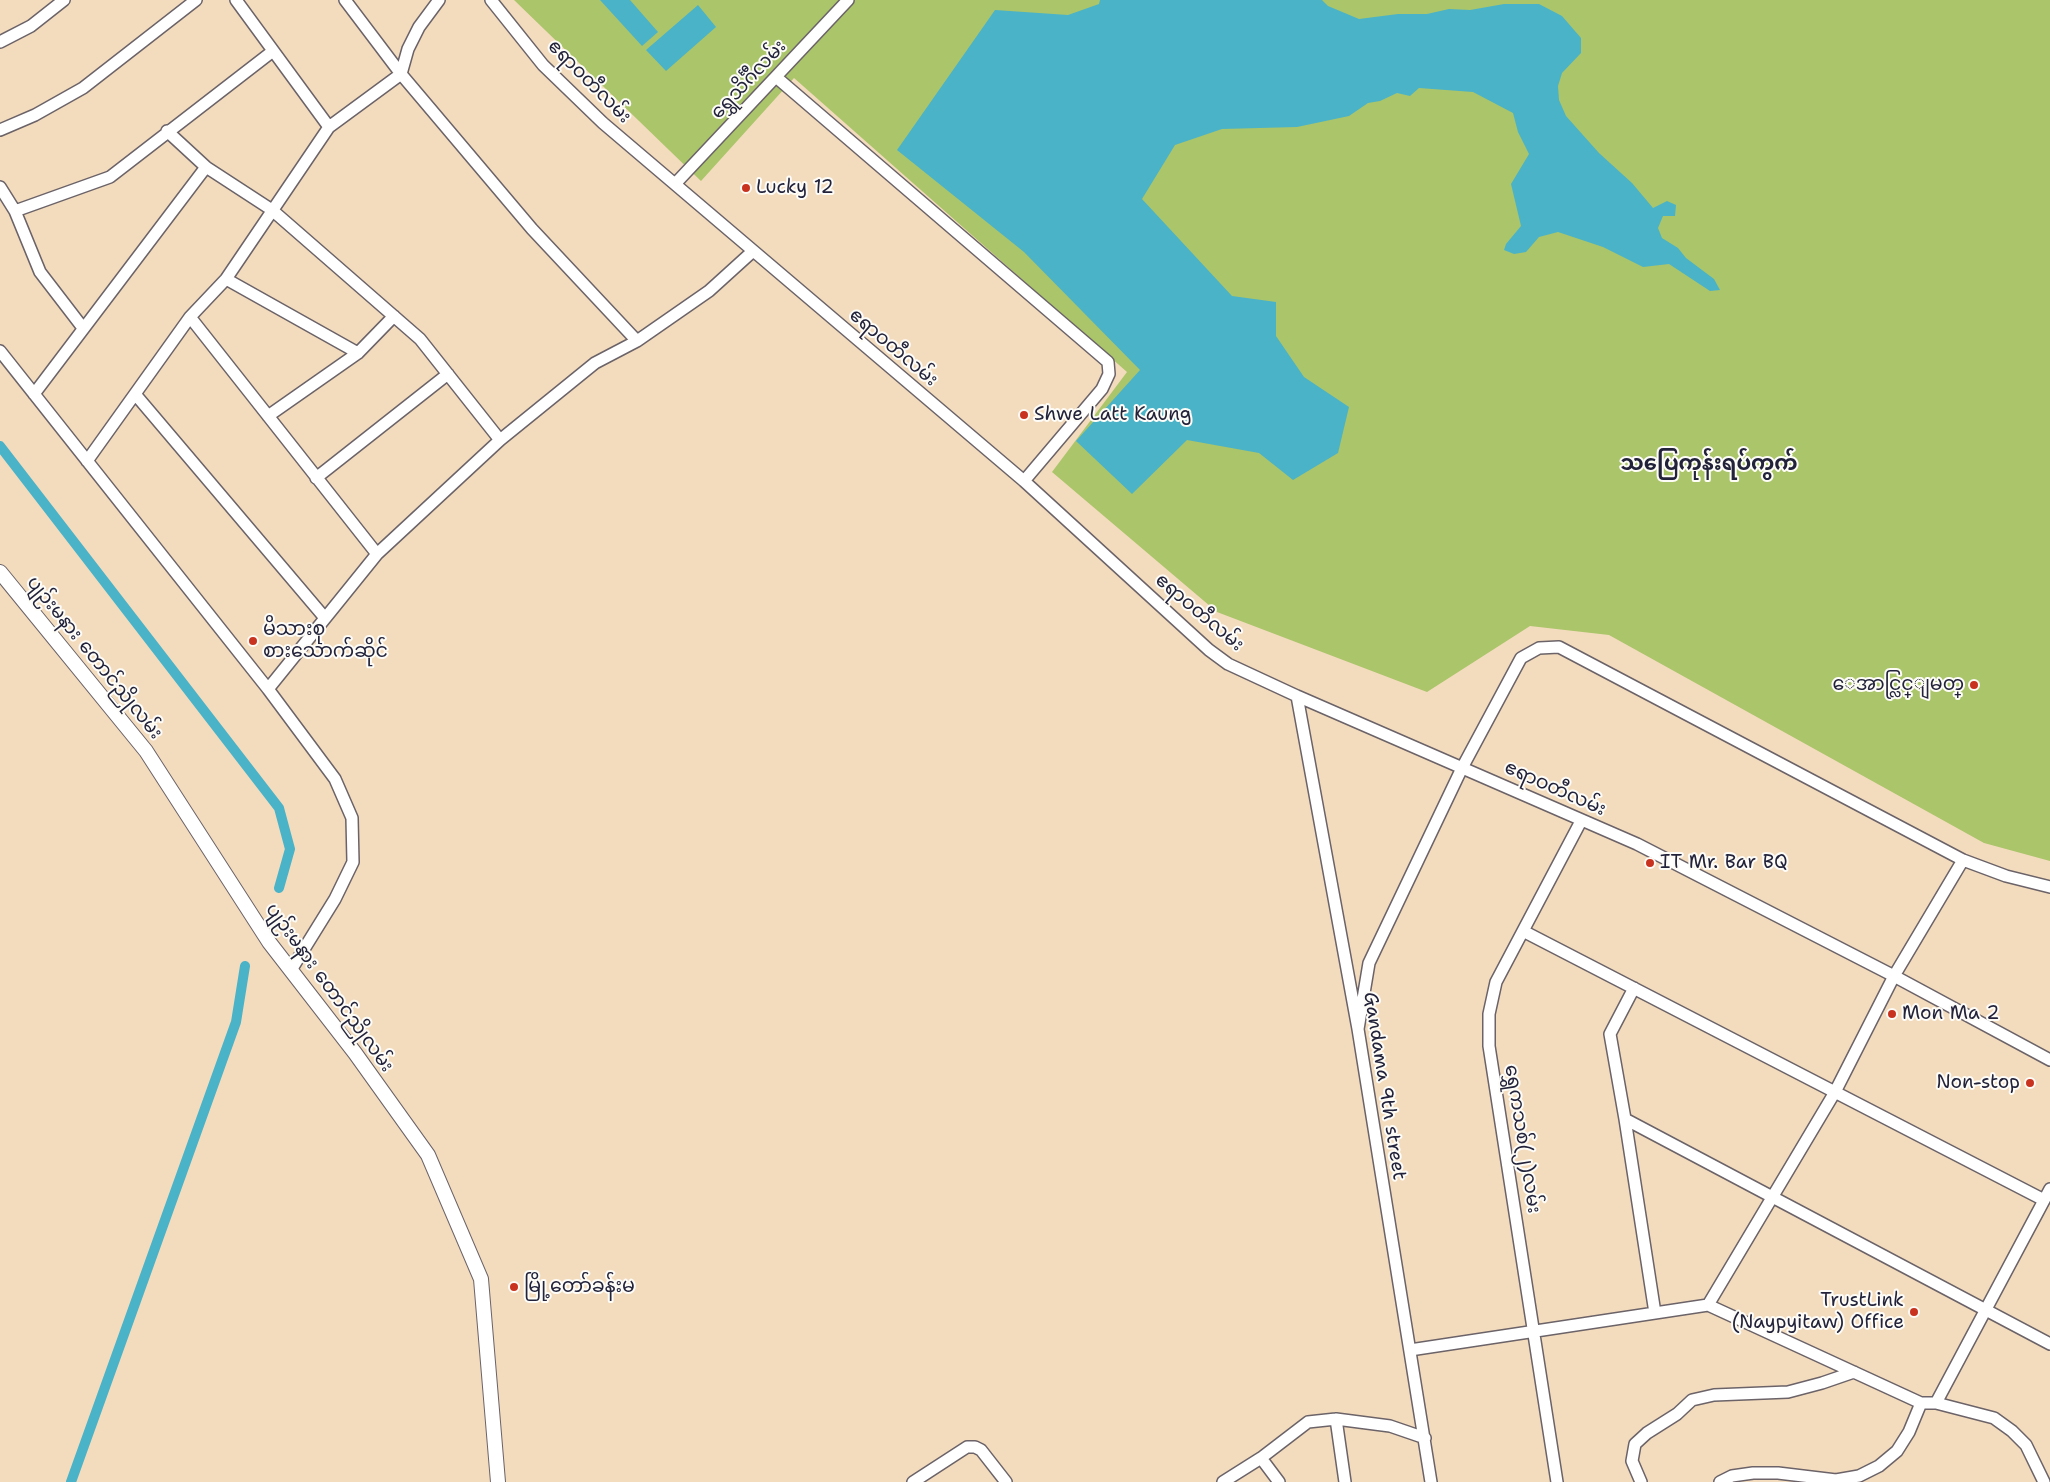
<!DOCTYPE html>
<meta charset="utf-8">
<style>
body{margin:0}
canvas{display:block;background:#f3dbbd}
</style>
<canvas width="2050" height="1482"></canvas>
<script>
const ctx = document.querySelector('canvas').getContext('2d');
ctx.lineJoin = 'round';
function fillPath(path, color) {
  ctx.fillStyle = color;
  ctx.fill(path, 'evenodd');
}
function shape(rows) {
  const path = new Path2D();
  for (const r of rows) {
    path.moveTo(r[0], r[1]);
    for (let i = 2; i < r.length; i += 2) path.lineTo(r[i], r[i + 1]);
  }
  return path;
}
function trace(path, color, width, dash) {
  ctx.strokeStyle = color;
  ctx.lineWidth = width;
  ctx.lineCap = dash ? 'butt' : 'round';
  ctx.setLineDash(dash || []);
  ctx.stroke(path);
}
function label(font, color, halo, rows, align = 'center') {
  ctx.font = font + ' "Shantell Sans","Noto Sans Myanmar",sans-serif';
  ctx.lineWidth = 4;
  ctx.setLineDash([]);
  ctx.textBaseline = 'middle';
  ctx.strokeStyle = halo;
  ctx.fillStyle = color;
  for (const [text, x, y, turn = 0] of rows) {
    ctx.save();
    ctx.translate(x, y);
    ctx.rotate((+turn || 0) * Math.PI / 180);
    ctx.textAlign = isNaN(turn) ? turn : align;
    if (halo) ctx.strokeText(text, 0, 0);
    ctx.fillText(text, 0, 0);
    ctx.restore();
  }
}
fillPath(shape([
 [514,0,2050,0,2050,861,1984,843,1609,635,1530,626,1427,692,1217,612,1052,472,1127,372,794,78,701,181]
]), '#abc56a');
fillPath(shape([
 [600,0,630,0,658,32,642,46],
 [1100,0,1322,0,1328,6,1359,19,1398,14,1427,14,1449,9,1470,10,1504,4,1539,4,1562,16,1581,38,1581,53,1562,73,1558,86,1559,100,1566,116,1599,153,1632,183,1653,208,1667,201,1676,205,1675,216,1663,216,1658,228,1662,238,1678,248,1686,258,1714,279,1720,290,1710,291,1669,264,1643,267,1603,247,1558,232,1539,237,1526,252,1514,254,1504,250,1506,244,1521,226,1511,184,1529,154,1518,132,1513,113,1473,92,1419,88,1410,96,1397,93,1380,101,1368,103,1349,116,1297,127,1222,129,1175,145,1142,199,1232,296,1276,302,1276,336,1304,377,1349,407,1338,453,1293,480,1259,453,1187,440,1132,494,1076,441,1140,370,1024,252,897,150,995,10,1068,15,1099,4],
 [698,5,716,27,666,71,646,50]
]), '#4ab3c8');
trace(shape([
 [0,446,279,808,290,849,279,888],
 [71,1482,236,1022,245,966]
]), '#4ab3c8', 10);
const minor = shape([
 [236,0,329,127],
 [345,0,401,74,532,229,637,341],
 [491,0,543,65,603,123,1024,481,1209,650,1228,664,1297,696,1637,844,1894,976,2050,1060],
 [0,42,31,26,64,0],
 [776,77,1108,362,1109,374,1102,389,1024,481],
 [0,130,35,115,83,88,196,0],
 [167,131,206,167,272,210,420,339,500,440],
 [675,184,848,0],
 [0,187,15,211,40,272,83,328],
 [15,211,110,177,273,51],
 [226,279,358,353],
 [190,317,377,554],
 [0,351,268,689,335,779,352,818,353,862,335,899,291,970],
 [34,394,206,167],
 [135,394,325,618],
 [268,416,358,353,394,316],
 [87,461,190,317,226,279,329,127,401,74,408,49,419,27,439,0],
 [316,478,448,374],
 [268,689,377,554,500,440,595,363,637,341,709,291,752,252],
 [1297,696,1358,1029,1431,1482],
 [1523,931,2044,1200],
 [1634,988,1610,1034,1625,1119,1655,1313],
 [1358,1029,1369,963,1462,768,1521,658,1539,648,1559,647,1963,860,2006,876,2050,887],
 [1625,1119,2050,1344],
 [1708,1305,1835,1092,1894,976,1963,860],
 [1410,1350,1708,1305,1921,1403],
 [1936,1403,2050,1189],
 [1336,1419,1345,1482],
 [1261,1458,1279,1482],
 [913,1482,967,1447,975,1447,981,1450,1006,1482],
 [1223,1482,1261,1458,1308,1422,1336,1419,1390,1426,1425,1438],
 [1557,1482,1489,1046,1489,1014,1496,982,1581,821],
 [1641,1482,1632,1461,1635,1444,1647,1433,1677,1414,1692,1400,1714,1395,1788,1392,1822,1383,1854,1372],
 [1720,1482,1732,1476,1753,1473,1778,1473,1836,1480,1859,1476,1879,1466,1897,1451,1909,1432,1921,1403,1936,1403,1994,1418,2012,1431,2026,1445,2044,1482]
]);
const major = shape([
 [0,572,146,751,269,942,355,1053,428,1155,481,1279,498,1482]
]);
trace(minor, '#6b6368', 14);
trace(major, '#6b6368', 16);
trace(minor, '#fff', 11);
trace(major, '#fff', 14);
for (const [x, y, r, color] of [
 [746,188,5,"#c8321e"],
 [1024,415,5,"#c8321e"],
 [253,641,5,"#c8321e"],
 [1974,685,5,"#c8321e"],
 [1650,863,5,"#c8321e"],
 [1892,1014,5,"#c8321e"],
 [2030,1083,5,"#c8321e"],
 [514,1287,5,"#c8321e"],
 [1914,1312,5,"#c8321e"]
]) {
  const dot = new Path2D();
  dot.arc(x, y, r, 0, 2 * Math.PI);
  ctx.fillStyle = color;
  ctx.fill(dot);
  trace(dot, '#fdfcf7', 2);
}
label('19px', '#22223b', '#fdfcf7', [
 ["ရွှေသိင်္ဂီလမ်း",749,80,-47],
 ["ဧရာဝတီလမ်း",589,82,45],
 ["ဧရာဝတီလမ်း",893,348,40],
 ["ဧရာဝတီလမ်း",1199,613,40],
 ["ပျဉ်းမနား တောင်ညိုလမ်း",94,658,51],
 ["ဧရာဝတီလမ်း",1555,789,24],
 ["ပျဉ်းမနား တောင်ညိုလမ်း",329,988,54],
 ["Gandama 9th street",1384,1086,81],
 ["ရွှေကသစ်(၂)လမ်း",1522,1139,81]
]);
label('19px', '#22223b', '#fdfcf7', [
 ["Lucky 12",756,188],
 ["Shwe Latt Kaung",1034,415],
 ["မိသားစု",263,630],
 ["စားသောက်ဆိုင်",263,652],
 ["ေအာင္လြင္ျမတ္",1964,685,"right"],
 ["IT Mr. Bar BQ",1660,863],
 ["Mon Ma 2",1902,1014],
 ["Non-stop",2020,1083,"right"],
 ["မြို့တော်ခန်းမ",524,1287],
 ["TrustLink",1904,1301,"right"],
 ["(Naypyitaw) Office",1904,1323,"right"]
], 'left');
label('bold 21px', '#22223b', '#fdfcf7', [
 ["သပြေကုန်းရပ်ကွက်",1709,465]
]);
</script>
